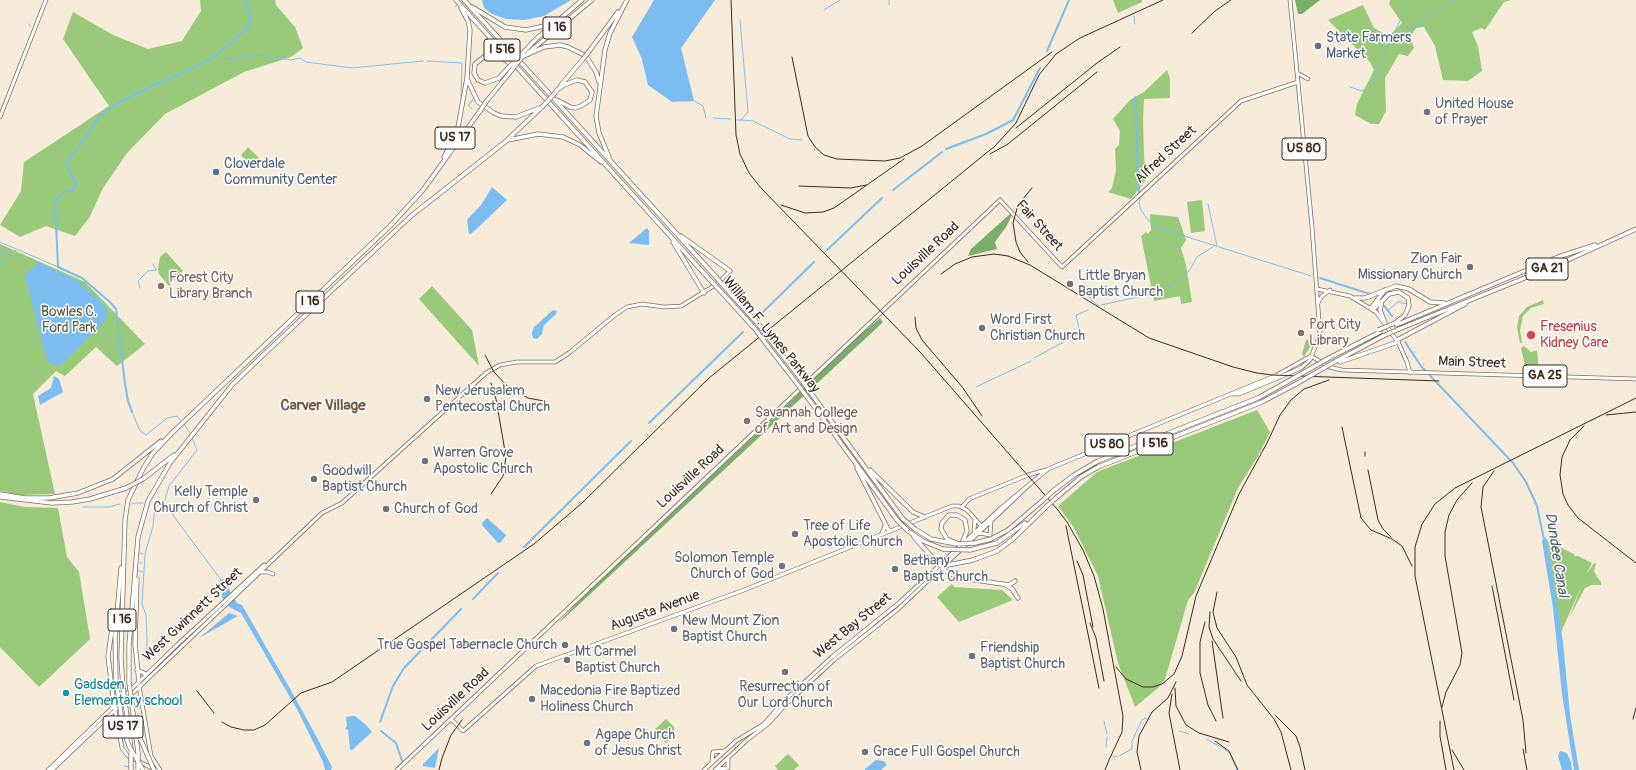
<!DOCTYPE html>
<style>
body{margin:0}
canvas{display:block;background:#f7ebd9}
</style>
<canvas width="1636" height="770"></canvas>
<script>
const ctx = document.querySelector('canvas').getContext('2d');
ctx.lineJoin = 'round';
function fillPath(path, color) {
  ctx.fillStyle = color;
  ctx.fill(path, 'evenodd');
}
function shape(rows) {
  const path = new Path2D();
  for (const r of rows) {
    path.moveTo(r[0], r[1]);
    for (let i = 2; i < r.length; i += 2) path.lineTo(r[i], r[i + 1]);
  }
  return path;
}
function trace(path, color, width, dash) {
  ctx.strokeStyle = color;
  ctx.lineWidth = width;
  ctx.lineCap = dash ? 'butt' : 'round';
  ctx.setLineDash(dash || []);
  ctx.stroke(path);
}
function label(font, color, halo, rows, align = 'center') {
  ctx.font = font + ' Pangolin,sans-serif';
  ctx.lineWidth = 3;
  ctx.setLineDash([]);
  ctx.textBaseline = 'middle';
  ctx.strokeStyle = halo;
  ctx.fillStyle = color;
  for (const [text, x, y, turn = 0] of rows) {
    ctx.save();
    ctx.translate(x, y);
    ctx.rotate((+turn || 0) * Math.PI / 180);
    ctx.textAlign = isNaN(turn) ? turn : align;
    if (halo) ctx.strokeText(text, 0, 0);
    ctx.fillText(text, 0, 0);
    ctx.restore();
  }
}
fillPath(shape([
 [200,0,275,0,276,5,295,27,303,48,291,57,244,72,165,114,127,153,103,188,89,218,75,236,46,226,20,237,0,225,21,191,24,162,109,106,63,39,73,12,113,35,148,49,182,41,201,11],
 [1113,0,1142,0,1142,2,1118,13],
 [1390,0,1511,0,1504,2,1485,30,1481,28,1472,32,1478,46,1482,71,1468,81,1443,80,1435,46,1424,27,1416,28,1410,37,1414,48,1408,56,1399,54,1385,78,1386,111,1379,124,1371,124,1355,115,1357,104,1374,70,1370,62,1328,20,1363,5,1374,28,1389,36,1402,23,1389,4],
 [1167,70,1170,78,1170,98,1144,99,1143,122,1145,181,1131,199,1108,192,1112,188,1116,170,1115,149,1119,145,1120,131,1113,119,1130,100,1144,92],
 [248,147,260,159,251,167,241,155],
 [1202,200,1205,231,1191,233,1187,202],
 [1150,214,1178,217,1186,240,1181,248,1186,265,1192,302,1181,304,1180,296,1154,301,1141,236,1146,232,1148,234,1151,230],
 [0,244,85,282,145,344,117,366,96,347,65,376,56,371,33,394,55,494,21,495,0,491],
 [166,252,183,271,169,286,159,274,158,269,160,257],
 [432,286,472,330,479,366,419,299],
 [1543,300,1544,304,1531,308,1523,316,1520,330,1522,342,1524,342,1520,343,1517,327,1519,316,1527,307],
 [1306,340,1312,339,1313,342,1304,357,1302,354],
 [1524,346,1531,352,1537,350,1539,371,1549,370,1550,372,1529,373,1526,370,1521,348],
 [1257,410,1270,432,1258,456,1238,488,1194,593,1188,600,1165,679,1159,687,1135,707,1118,663,1098,576,1074,528,1058,506,1097,472],
 [0,502,25,507,58,508,67,557,79,572,90,639,39,687,0,647],
 [1547,541,1574,554,1574,556,1578,556,1592,563,1586,575,1594,563,1596,564,1594,571,1597,577,1601,582,1601,585,1592,585,1585,588,1569,618,1583,583,1561,632],
 [952,584,954,587,1002,590,1013,600,959,622,937,597],
 [666,719,674,727,675,735,666,743,653,731],
 [788,754,799,765,794,770,778,770,775,766]
]), '#98ca7a');
fillPath(shape([
 [1295,0,1320,0,1302,14,1298,14],
 [1010,214,1012,215,1006,227,995,242,997,249,968,256,971,249],
 [880,318,883,322,880,325,560,622,560,621,578,602,625,556,769,422,854,340]
]), '#7aae6a');
fillPath(shape([
 [482,0,571,0,544,16,524,20,506,19,492,14,484,8],
 [654,0,715,0,681,48,694,101,672,102,648,85,642,59,632,37],
 [492,187,507,200,471,234,469,234,467,220,481,205],
 [647,228,649,231,649,245,629,243],
 [38,262,78,281,104,305,107,311,106,320,61,365,56,366,47,361,25,276],
 [553,310,557,311,556,314,544,325,542,334,537,339,533,338,532,333,534,327],
 [54,376,59,379,63,392,40,405,38,396,51,388],
 [487,518,506,535,501,542,498,543,482,525,482,523],
 [1545,537,1547,540,1563,642,1570,715,1579,770,1574,770,1562,694,1553,608,1542,541],
 [223,579,237,603,242,605,293,694,315,734,332,767,331,770,325,770,323,762,298,711,241,613,229,607,222,597,222,585,219,581],
 [229,613,238,616,199,638],
 [351,716,355,716,366,725,372,732,352,750,350,749,348,730,345,729,347,726,346,717],
 [439,748,435,768,423,766,423,764],
 [1560,751,1567,753,1571,762,1572,770,1562,770,1558,756],
 [876,760,884,761,887,765,881,770,864,770]
]), '#7bbdf1');
trace(shape([
 [889,5,889,0],
 [455,7,457,5],
 [824,10,840,0],
 [1403,13,1404,0],
 [1134,16,1135,24],
 [29,24,30,26],
 [1408,31,1439,8,1456,0],
 [1389,44,1406,32],
 [1383,58,1402,16],
 [219,60,261,55,291,60,300,58,306,62,352,68,423,61],
 [427,61,462,63,461,97],
 [1350,87,1362,91,1369,87,1374,81,1381,63],
 [694,101,703,106,706,118],
 [468,105,472,109],
 [469,105,473,99],
 [713,118,731,119],
 [737,120,741,120,748,112,740,20],
 [741,120,753,121,790,139,802,140],
 [1141,196,1139,202,1141,210,1148,220,1159,228,1311,276],
 [1208,204,1217,246],
 [0,242,58,267],
 [0,250,10,255],
 [0,267,16,250],
 [1086,285,1091,291,1089,293,1091,300,1099,306],
 [1168,287,1189,271,1197,257,1214,246],
 [140,288,138,281,148,271,156,270,153,264],
 [1142,296,1158,293,1163,290],
 [1401,303,1408,304],
 [1101,305,1138,297],
 [1388,310,1398,302,1402,301],
 [1414,352,1415,352],
 [1034,358,1080,333,1076,315,1088,310],
 [1423,364,1424,364],
 [976,387,1031,361],
 [132,412,140,431,146,435,167,418,177,416,182,422],
 [184,424,191,435],
 [192,438,197,450,169,486,164,503,221,580],
 [154,502,155,507],
 [136,503,143,503],
 [132,504,135,503],
 [83,507,109,507,120,504],
 [140,553,143,554],
 [140,563,142,563],
 [139,571,143,572],
 [144,659,147,653,147,638,146,615,142,604,145,554,153,526,155,507,164,503],
 [1104,721,1107,734],
 [1179,731,1189,734],
 [1206,739,1225,749,1230,754,1237,770],
 [1106,747,1107,737],
 [1119,756,1132,749,1132,741,1142,720,1145,718,1147,719],
 [1113,757,1117,756],
 [124,766,129,767]
]), '#7bbdf1', 1);
trace(shape([
 [1047,51,1069,0],
 [1135,97,1139,192],
 [946,149,986,134,1013,120,1040,68],
 [893,190,942,152],
 [66,192,73,190,76,183,66,164,101,115,114,105,154,85,190,70,215,56,249,27,250,17,246,0],
 [61,195,55,201,58,267,82,278,110,302,116,309,118,327],
 [827,250,882,198],
 [1320,278,1370,294],
 [1382,303,1392,316],
 [762,313,814,262],
 [119,333,125,384,128,401,132,412],
 [1405,342,1421,366,1513,463,1526,482,1537,506,1544,539],
 [649,423,743,332],
 [524,547,631,441],
 [473,599,498,573],
 [380,722,393,686,404,668,461,609],
 [381,731,396,743,402,761]
]), '#7bbdf1', 2);
const major = shape([
 [1297,73,1308,79],
 [0,117,46,0],
 [1317,289,1350,296,1376,312,1398,342,1407,362,1410,373],
 [1318,303,1322,296,1330,290],
 [1311,356,1329,367,1342,370,1636,379],
 [1233,394,1239,394,1256,387,1301,368,1310,360,1320,334,1312,227,1290,0],
 [962,507,969,499,1028,475,1046,470],
 [974,531,975,519],
 [979,533,990,535,991,522],
 [259,572,268,572,273,574],
 [139,686,151,756,160,770],
 [114,705,122,748,128,756,156,770],
 [451,719,463,731,536,666,744,590,952,506,959,506,967,510,983,528],
 [712,762,713,752,724,751],
 [718,769,728,768,728,758],
 [48,770,177,645,264,565],
 [52,770,322,513,342,503,486,373,500,365,517,362,555,362,569,353,615,315,627,307,642,304,664,307,681,306,717,284,730,271],
 [397,770,1000,200,1062,267,1241,101,1298,82],
 [704,770,736,741,764,724,783,702,832,657,900,602,1000,509,1048,469,1277,375,1311,356],
 [715,770,747,740,769,723,785,705,834,660,897,610,1029,485]
]);
const highway = shape([
 [456,0,711,281],
 [464,0,716,277],
 [472,7,505,27,526,30,544,26,560,19,582,0],
 [590,50,618,12],
 [528,53,592,0],
 [520,56,536,39,554,23],
 [522,57,544,47,560,45,568,47,586,56,596,72,599,82],
 [508,68,499,78,485,83,478,80,474,73,475,64,485,56,493,55,502,58,511,64],
 [467,79,478,102,494,113,501,116,516,117,539,108],
 [561,85,583,59],
 [557,100,570,107,575,108,581,106,590,100,592,92,585,82,577,80,564,85,557,90],
 [486,102,511,71],
 [508,140,538,134,563,137,580,145,601,162],
 [444,157,457,133,467,78,470,30,468,21,461,8],
 [609,157,599,133,596,116,598,102,605,50,610,33,627,0],
 [681,236,730,271],
 [673,242,704,293],
 [730,293,759,325],
 [726,297,755,329],
 [1355,298,1365,298,1396,286,1409,289,1430,302,1444,303],
 [1371,308,1385,290],
 [1373,310,1380,302],
 [1385,323,1380,310,1382,301,1389,294,1399,292,1408,298,1409,306,1405,315,1395,323],
 [1396,325,1558,257,1595,245],
 [1399,329,1559,264,1636,229],
 [768,337,800,378],
 [1397,340,1465,304],
 [764,341,795,381],
 [1329,358,1380,332],
 [1336,361,1383,336],
 [1340,362,1398,342],
 [821,407,903,519],
 [816,409,897,520],
 [857,468,889,531],
 [870,470,913,512,925,517],
 [143,479,174,455],
 [1053,491,1074,475,1098,461,1258,398,1285,383],
 [0,494,25,498,49,498,78,493,113,479,161,441],
 [0,497,52,503,72,502,90,499,126,488],
 [1056,498,1081,477,1098,467,1262,402,1296,384],
 [915,529,931,539,956,544],
 [908,531,923,541,943,549],
 [882,534,885,526],
 [914,537,931,556],
 [975,543,991,539,1008,530,1041,502],
 [959,544,947,539,941,529,942,523,949,515,957,515,965,520,967,531,962,543],
 [970,550,997,543,1025,523],
 [943,566,973,560,997,551,1013,539,1046,507],
 [948,573,968,579,1009,585,1015,581],
 [137,579,135,644,139,682],
 [1006,585,1012,589,1018,598],
 [137,670,146,674],
 [116,680,115,636,121,568],
 [129,682,129,645,138,537,148,501,170,463,232,385,260,358,411,216,505,142,543,106],
 [123,688,121,658,125,520,128,500,144,467,153,453,172,433,390,226,423,190,480,111],
 [114,705,108,656,114,616],
 [132,705,138,753],
 [126,709,131,749],
 [136,720,139,736]
]);
trace(major, '#7d6e5f', 4.5);
trace(highway, '#7d6e5f', 5);
trace(major, '#fff', 3);
trace(highway, '#fff', 3.5);
trace(shape([
 [731,0,736,135,740,154,749,173,761,188,921,353,1057,509,1067,522,1083,550,1094,576,1103,609,1123,716,1122,732,1109,760,1105,770],
 [1192,33,1215,11,1231,0],
 [792,57,808,136,815,147,824,155,837,159,885,161,900,158,922,146,1052,52],
 [1016,128,1097,63,1120,47],
 [990,154,1008,144,1097,72],
 [799,186,851,188,866,185],
 [781,205,805,213,823,212,834,208,904,159],
 [1028,262,1020,252,1016,242,1013,223,1018,205,1032,188],
 [941,274,955,264,972,257,994,254,1008,256,1030,265,1149,338,1233,367,1257,373,1272,375,1439,381],
 [915,317,916,328,922,340,963,388,982,416],
 [485,355,494,372,509,388,528,398,544,401],
 [1606,415,1636,412],
 [1584,426,1570,440,1562,457,1560,475,1563,494,1568,505,1578,518,1636,563],
 [1342,427,1361,518,1371,530,1392,539,1402,546,1412,566],
 [1365,452,1365,456],
 [1368,470,1378,520,1383,529,1391,537],
 [1494,471,1483,487,1481,507,1523,720,1526,753],
 [491,494,503,476,506,457,496,399,491,383],
 [1066,526,1099,688],
 [1077,561,1083,575,1093,627],
 [1492,586,1514,700],
 [1217,592,1213,612,1217,628,1236,657,1247,685,1274,719,1281,732,1291,770],
 [1210,612,1209,627,1213,639,1241,681],
 [1205,622,1200,642,1200,673,1208,705,1216,721],
 [1090,623,1096,638,1104,681],
 [1212,641,1223,718],
 [1116,667,1126,679,1143,687,1153,687,1162,684,1174,674,1182,656,1196,596,1239,494,1267,443,1280,415,1291,400,1304,389,1329,380],
 [1175,688,1176,706,1186,725,1199,733,1229,742],
 [197,691,214,713],
 [1172,694,1169,713,1180,770],
 [1442,707,1446,692,1460,665,1462,653,1445,556,1445,532,1449,515,1457,500,1472,483],
 [1275,715,1296,736,1300,747,1305,770],
 [1633,719,1636,708],
 [1440,721,1440,736,1446,770],
 [222,722,231,727,244,730,254,730,265,725,301,693,332,682,534,544,582,503,709,378,995,146,1016,123,1039,75,1056,54,1080,38,1163,0],
 [1215,741,1229,751,1238,770],
 [1523,749,1527,770],
 [1452,750,1464,770],
 [439,770,442,758,451,735,462,720],
 [1141,770,1137,752,1139,736,1152,712,1168,698,1176,682],
 [1454,770,1415,576,1415,547,1422,524,1435,504,1455,488,1636,398]
]), '#3b2a1e', 1);
const highwayBridge = shape([
 [583,59,590,50],
 [508,68,520,56],
 [511,71,522,57],
 [543,106,556,92],
 [480,111,486,102],
 [716,277,730,293],
 [711,281,726,297],
 [759,325,768,337],
 [755,329,764,341],
 [1378,330,1395,323],
 [1383,336,1399,329],
 [800,378,821,407],
 [795,381,816,409],
 [1285,383,1329,358],
 [1296,384,1336,361],
 [126,488,143,479],
 [1041,502,1053,491],
 [1046,507,1056,498],
 [903,519,915,529],
 [897,520,908,531],
 [959,544,975,543],
 [943,549,970,550],
 [931,556,948,573],
 [116,680,123,728,129,746,143,770],
 [129,682,132,705],
 [123,688,126,709],
 [139,736,154,770],
 [138,753,138,769],
 [131,770,131,753]
]);
trace(highwayBridge, '#7d6e5f', 5, []);
trace(highwayBridge, '#fff', 3.5);
for (const [x, y, r, color] of [
 [1318,46,4,"#5c6f8a"],
 [1427,112,4,"#6b7280"],
 [216,172,4,"#5c6f8a"],
 [1470,267,4,"#6b7280"],
 [1070,284,4,"#6b7280"],
 [161,286,4,"#8d6e63"],
 [982,328,4,"#6b7280"],
 [1301,333,4,"#8d6e63"],
 [1531,335,5,"#e0444e"],
 [427,399,4,"#6b7280"],
 [747,421,4,"#8d6e63"],
 [425,461,4,"#6b7280"],
 [314,479,4,"#6b7280"],
 [256,500,4,"#6b7280"],
 [386,509,4,"#6b7280"],
 [795,534,4,"#6b7280"],
 [782,566,4,"#6b7280"],
 [895,569,4,"#6b7280"],
 [674,629,4,"#6b7280"],
 [565,645,4,"#6b7280"],
 [972,656,4,"#6b7280"],
 [567,660,4,"#6b7280"],
 [785,672,4,"#6b7280"],
 [66,693,4,"#0f9aa8"],
 [532,699,4,"#6b7280"],
 [587,743,4,"#6b7280"],
 [865,752,4,"#6b7280"]
]) {
  const dot = new Path2D();
  dot.arc(x, y, r, 0, 2 * Math.PI);
  ctx.fillStyle = color;
  ctx.fill(dot);
  trace(dot, '#fff', 1.5);
}
for (const [x, y, w] of [
 [557,28,28],
 [502,50,36],
 [455,138,40],
 [1304,149,44],
 [1547,269,42],
 [310,302,28],
 [1545,376,44],
 [1155,444,36],
 [1107,445,44],
 [122,620,28],
 [123,727,40]
]) {
  const box = new Path2D();
  box.roundRect(x - w / 2, y - 11, w, 22, 3);
  ctx.fillStyle = '#fff';
  ctx.fill(box);
  trace(box, '#3b2a1e', 1);
}
label('bold 13px', '#3b2a1e', null, [
 ["I 16",557,28],
 ["I 516",502,50],
 ["US 17",455,138],
 ["US 80",1304,149],
 ["GA 21",1547,269],
 ["I 16",310,302],
 ["GA 25",1545,376],
 ["I 516",1155,444],
 ["US 80",1107,445],
 ["I 16",122,620],
 ["US 17",123,727]
]);
label('14px', '#4e5e75', '#fff', [
 ["State Farmers",1326,38],
 ["Market",1326,54],
 ["Cloverdale",224,164],
 ["Community Center",224,180]
], 'left');
label('14px', '#5b616d', '#fff', [
 ["United House",1435,104],
 ["of Prayer",1435,120],
 ["Zion Fair",1462,259,"right"],
 ["Missionary Church",1462,275,"right"],
 ["Little Bryan",1078,276],
 ["Baptist Church",1078,292],
 ["Word First",990,320],
 ["Christian Church",990,336],
 ["New Jerusalem",435,391],
 ["Pentecostal Church",435,407],
 ["Warren Grove",433,453],
 ["Apostolic Church",433,469],
 ["Goodwill",322,471],
 ["Baptist Church",322,487],
 ["Kelly Temple",248,492,"right"],
 ["Church of Christ",248,508,"right"],
 ["Church of God",394,509],
 ["Tree of Life",803,526],
 ["Apostolic Church",803,542],
 ["Solomon Temple",774,558,"right"],
 ["Church of God",774,574,"right"],
 ["Bethany",903,561],
 ["Baptist Church",903,577],
 ["New Mount Zion",682,621],
 ["Baptist Church",682,637],
 ["True Gospel Tabernacle Church",557,645,"right"],
 ["Friendship",980,648],
 ["Baptist Church",980,664],
 ["Mt Carmel",575,652],
 ["Baptist Church",575,668],
 ["Resurrection of",785,687,"center"],
 ["Our Lord Church",785,703,"center"],
 ["Macedonia Fire Baptized",540,691],
 ["Holiness Church",540,707],
 ["Agape Church",595,735],
 ["of Jesus Christ",595,751],
 ["Grace Full Gospel Church",873,752]
], 'left');
label('14px', '#3b2a1e', '#fff', [
 ["Alfred Street",1166,155,-43],
 ["Fair Street",1039,226,48],
 ["Louisville Road",926,254,-43],
 ["William F. Lynes Parkway",771,335,51],
 ["Main Street",1472,363,2],
 ["Louisville Road",691,477,-43],
 ["Augusta Avenue",655,611,-20],
 ["West Gwinnett Street",193,615,-43],
 ["West Bay Street",853,626,-39],
 ["Louisville Road",456,700,-43]
]);
label('14px', '#785e54', '#fff', [
 ["Forest City",169,278],
 ["Library Branch",169,294],
 ["Port City",1309,325],
 ["Library",1309,341],
 ["Savannah College",755,413],
 ["of Art and Design",755,429]
], 'left');
label('14px', '#575a3a', '#fff', [
 ["Bowles C.",69,312],
 ["Ford Park",69,328]
]);
label('14px', '#be3a42', '#fff', [
 ["Fresenius",1540,327],
 ["Kidney Care",1540,343]
], 'left');
label('14px', '#0d838f', '#fff', [
 ["Gadsden",74,685],
 ["Elementary school",74,701]
], 'left');
label('bold 15px', '#765941', '#fff', [
 ["Carver Village",323,406]
]);
label('italic 15px', '#515d68', '#fff', [
 ["Dundee Canal",1556,555,81]
]);
</script>
